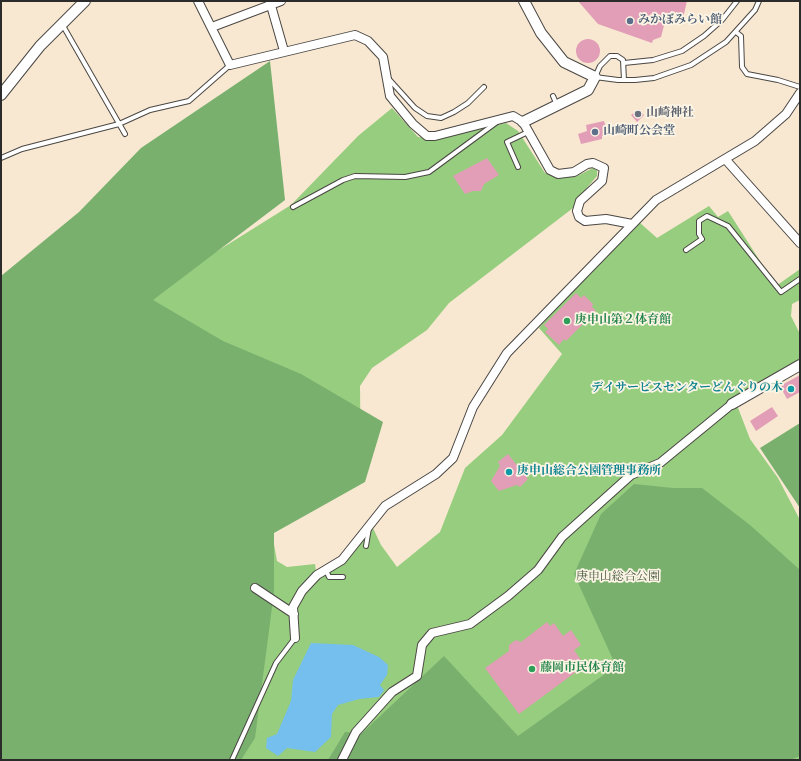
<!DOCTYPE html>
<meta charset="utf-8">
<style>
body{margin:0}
#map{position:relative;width:801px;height:761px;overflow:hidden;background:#f8e8d1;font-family:Vollkorn,serif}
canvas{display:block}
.frame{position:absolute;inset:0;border:2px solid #2b2b2b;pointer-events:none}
</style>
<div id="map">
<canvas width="801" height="761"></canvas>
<div class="frame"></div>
</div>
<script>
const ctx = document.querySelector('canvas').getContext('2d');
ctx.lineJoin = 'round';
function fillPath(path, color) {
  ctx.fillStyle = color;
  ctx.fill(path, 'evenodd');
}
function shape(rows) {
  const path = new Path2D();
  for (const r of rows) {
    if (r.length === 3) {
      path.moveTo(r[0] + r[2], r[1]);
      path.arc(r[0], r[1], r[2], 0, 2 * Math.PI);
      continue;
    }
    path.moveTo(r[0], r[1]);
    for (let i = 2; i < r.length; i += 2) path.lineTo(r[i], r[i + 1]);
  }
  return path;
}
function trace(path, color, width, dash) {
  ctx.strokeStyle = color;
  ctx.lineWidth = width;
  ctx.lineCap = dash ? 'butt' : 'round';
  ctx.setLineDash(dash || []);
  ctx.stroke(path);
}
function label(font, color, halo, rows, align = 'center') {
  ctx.font = font + ' Vollkorn,"Noto Serif JP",serif';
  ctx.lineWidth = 3.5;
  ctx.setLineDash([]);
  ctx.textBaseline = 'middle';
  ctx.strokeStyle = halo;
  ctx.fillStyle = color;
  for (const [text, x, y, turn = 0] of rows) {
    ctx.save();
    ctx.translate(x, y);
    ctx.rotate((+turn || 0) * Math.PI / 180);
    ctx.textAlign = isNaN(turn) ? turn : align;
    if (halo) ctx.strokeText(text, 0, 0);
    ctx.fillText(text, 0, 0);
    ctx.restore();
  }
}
fillPath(shape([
 [392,108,418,137,438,139,506,123,518,131,545,173,565,177,575,177,593,168,597,170,597,176,579,197,573,208,449,303,427,330,372,368,360,386,361,480,272,533,277,561,287,567,315,564,316,571,342,564,372,526,381,545,397,567,440,532,465,468,502,435,562,354,539,328,596,264,639,222,657,238,709,206,718,217,728,211,776,286,800,269,800,300,792,304,791,316,800,334,800,360,735,400,750,439,778,478,800,520,800,760,1,760,1,511,163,285,291,205,358,136]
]), '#97cd7f');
fillPath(shape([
 [270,61,285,200,153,300,223,341,301,374,383,422,365,482,274,533,274,592,255,738,241,760,1,760,1,276,79,212,141,148],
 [800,423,800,508,760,448],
 [634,484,673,488,702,488,750,525,800,570,800,756,790,760,328,760,345,732,362,733,444,656,518,736,616,666,574,574,601,514]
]), '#79b06e');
fillPath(shape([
 [311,643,353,645,379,657,388,665,387,675,380,685,384,690,379,697,359,699,338,705,332,714,331,737,315,752,287,748,278,756,266,748,267,738,277,734,291,701,293,680]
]), '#75bfee');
fillPath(shape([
 [578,1,687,1,683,18,667,14,661,37,653,40,652,43,598,24],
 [588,51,12],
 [639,109,644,115,637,122,631,115],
 [604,121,608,135,602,136,602,139,581,144,578,134,587,131,586,125],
 [487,158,499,175,484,184,481,191,473,191,465,194,453,176],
 [576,293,581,298,584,295,593,304,592,307,596,311,566,341,564,339,559,345,545,332,548,329,544,325],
 [800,375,800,392,787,399,780,386],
 [772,407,778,416,756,431,750,421],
 [508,454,528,479,520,487,517,485,499,491,491,481,500,466,498,462],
 [547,622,550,626,554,623,563,636,571,630,581,645,574,650,581,660,575,664,580,669,519,714,485,668,509,651,509,645,516,640,521,642]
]), '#e29eb6');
const service = shape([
 [62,24,125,134],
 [736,32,741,36,742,67,747,74,778,80,800,87],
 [624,63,653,60,682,51,704,36,722,20,737,1],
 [387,77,415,108,427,116,441,118,454,112,468,103,484,87],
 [624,80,623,60,617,56,610,56,600,66,595,77,618,80,635,80,654,78,691,65,726,42,755,10,759,1],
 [553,96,557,105],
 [1,158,22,149,119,124,150,110,189,101,230,65],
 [518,167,507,142,528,132],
 [293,207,343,180,355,176,405,177,429,172,497,122],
 [686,250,702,239,699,234,699,221,707,216,728,226,781,292,800,279],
 [366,546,369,528],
 [326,570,329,577,343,577],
 [232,760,276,663,295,638]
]);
const minor = shape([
 [198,1,230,65,355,35,368,41,383,57,390,96,413,124,427,136,435,136,513,116,523,122,550,170,558,174,574,172,587,164,593,163,604,168,602,181,580,201,577,211,579,217,585,221,606,219,632,224],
 [270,2,284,51],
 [212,27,281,1],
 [726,160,800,243],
 [255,588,294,614],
 [295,638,293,607,302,591,317,575,342,560,385,506,436,474,453,458,473,407,507,353,656,200,755,141,786,114,800,93],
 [342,760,356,732,392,692,417,676,422,645,432,633,470,624,508,596,538,570,562,537,631,475,660,463,732,404]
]);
const tertiary = shape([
 [1,95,40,46,85,1],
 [523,122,588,90,595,77,564,62,541,33,524,1],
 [732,404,800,365]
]);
trace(service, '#4a4744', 6);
trace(minor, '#4a4744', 10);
trace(tertiary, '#4a4744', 12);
trace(service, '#fff', 4);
trace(minor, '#fff', 8);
trace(tertiary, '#fff', 10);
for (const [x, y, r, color] of [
 [630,21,4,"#5c6f8a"],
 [638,114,4,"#6b7280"],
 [595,132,4,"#5c6f8a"],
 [567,321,4,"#2e9e5b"],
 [791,389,4,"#0f9aa8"],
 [509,472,4,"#0f9aa8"],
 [532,669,4,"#2e9e5b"]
]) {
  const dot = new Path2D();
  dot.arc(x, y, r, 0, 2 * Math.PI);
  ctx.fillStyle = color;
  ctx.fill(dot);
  trace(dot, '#fcf5e5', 1.5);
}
label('bold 12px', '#4e5e75', '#fcf5e5', [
 ["みかぼみらい館",638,21],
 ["山崎町公会堂",603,132]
], 'left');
label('bold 12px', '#5b616d', '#fcf5e5', [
 ["山崎神社",646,114]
], 'left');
label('bold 12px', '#27864d', '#fcf5e5', [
 ["庚申山第２体育館",575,321],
 ["藤岡市民体育館",540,669]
], 'left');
label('bold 12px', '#0d838f', '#fcf5e5', [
 ["デイサービスセンターどんぐりの木",783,389],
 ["庚申山総合公園管理事務所",517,472,"left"]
], 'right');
label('12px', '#4b5c44', '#fcf5e5', [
 ["庚申山総合公園",618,578]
]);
</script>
